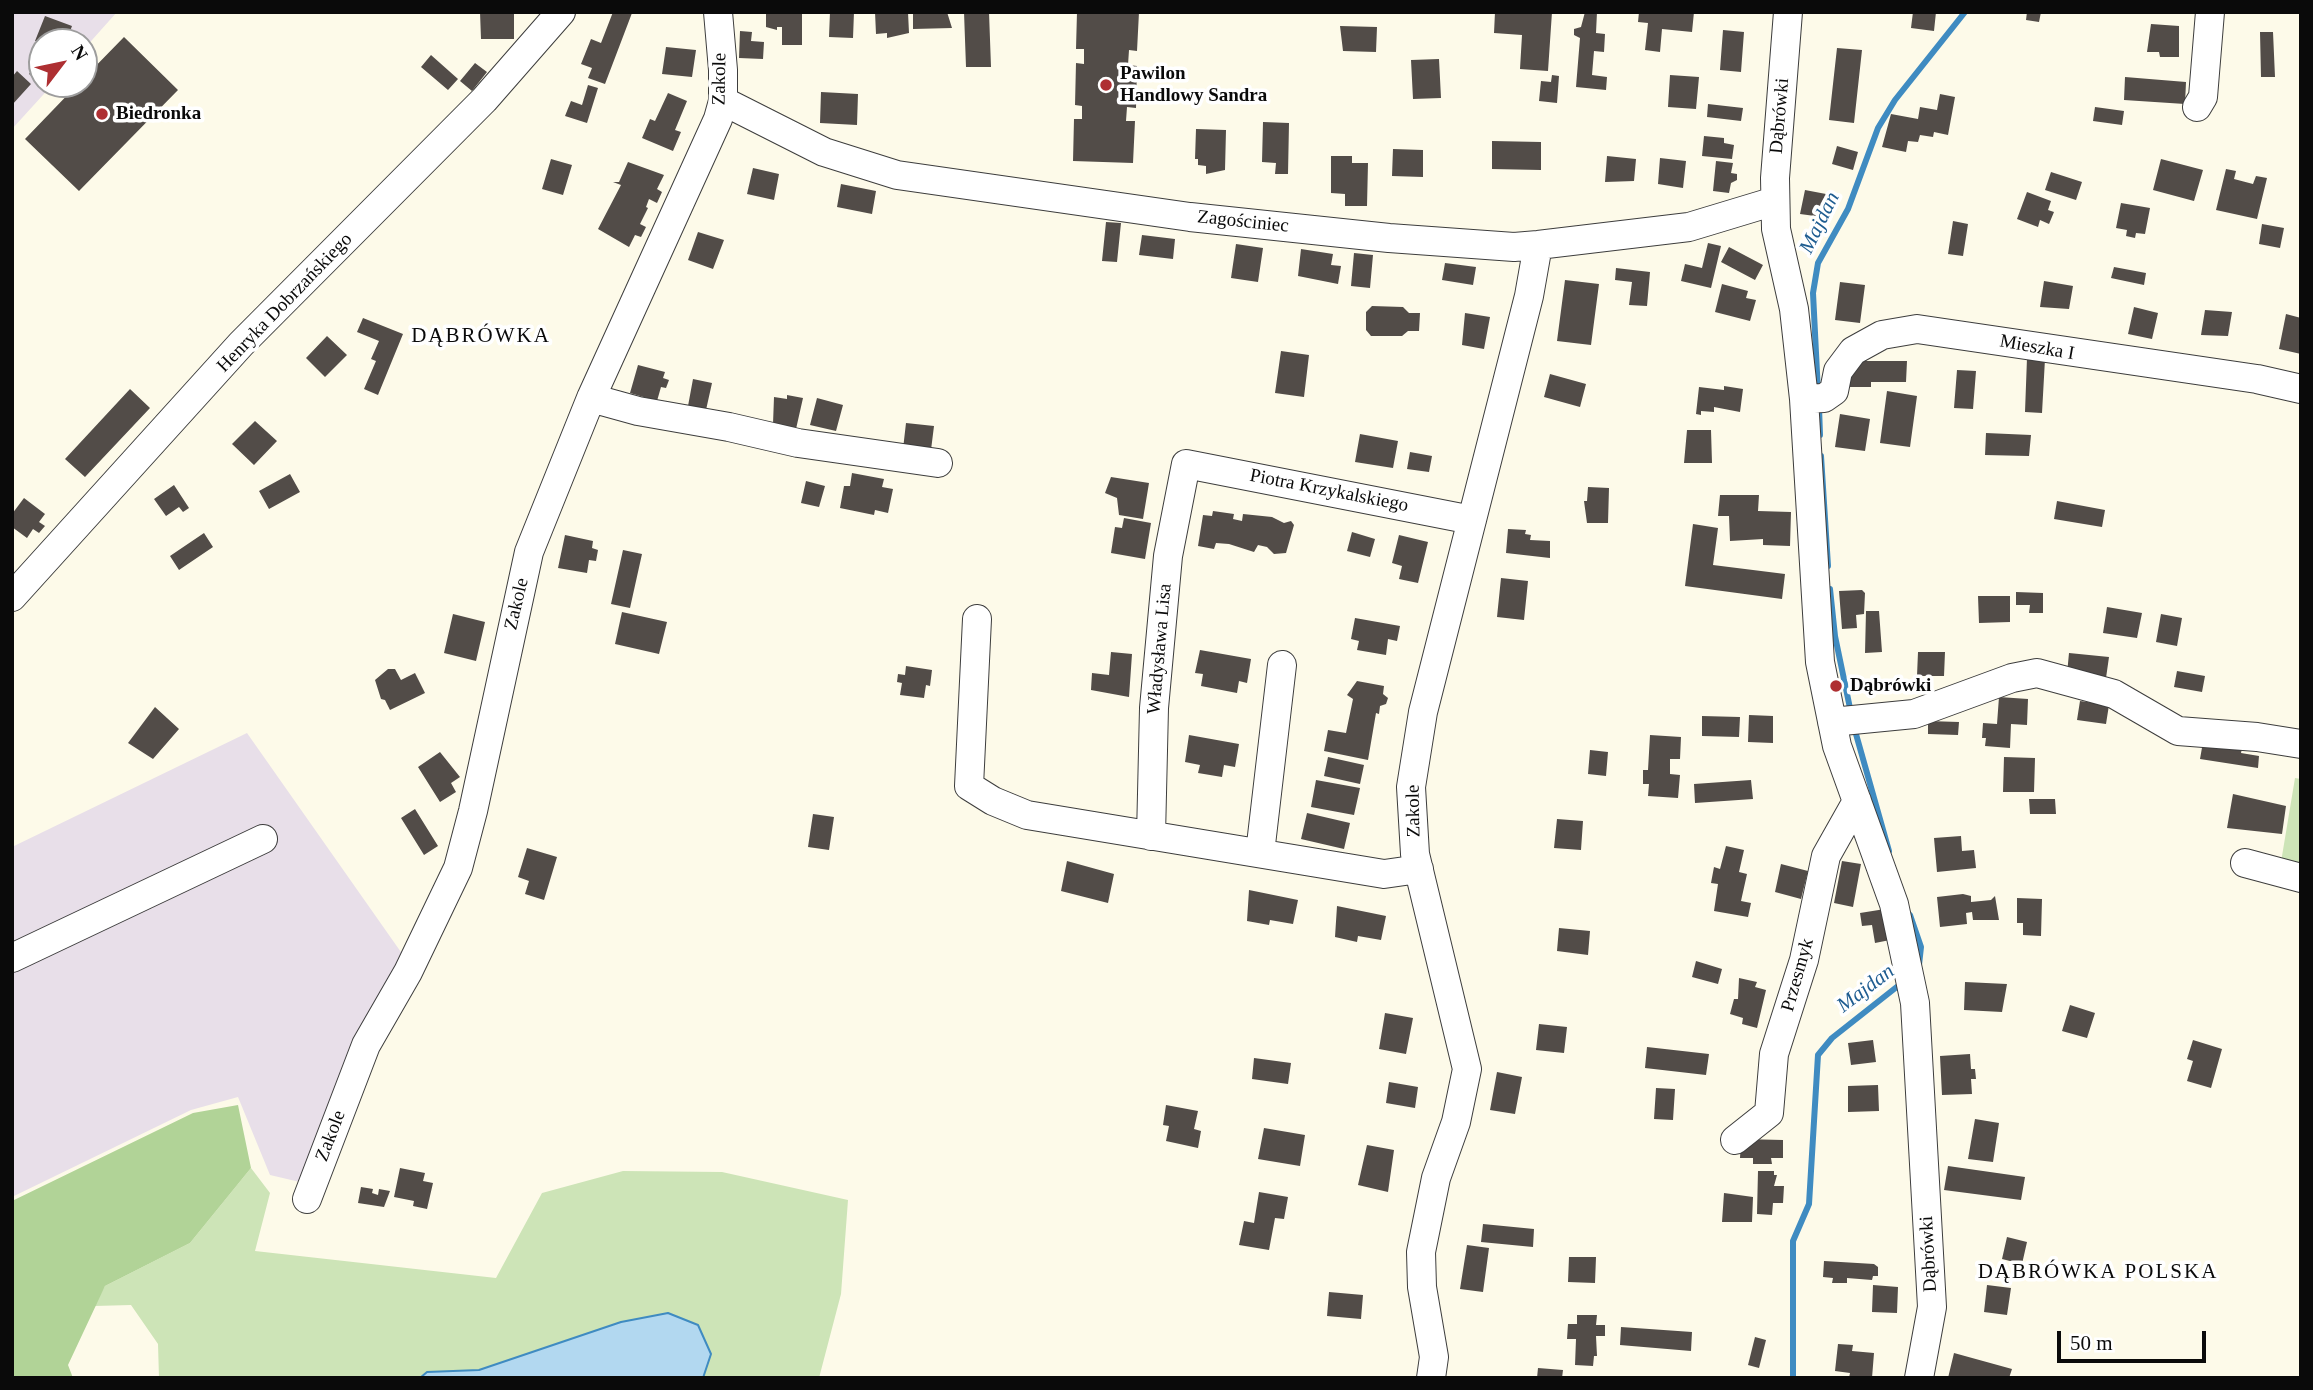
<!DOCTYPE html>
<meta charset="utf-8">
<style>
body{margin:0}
#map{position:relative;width:2313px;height:1390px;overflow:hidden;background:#fdfae9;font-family:"Times New Roman",serif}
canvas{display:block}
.frame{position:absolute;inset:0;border:14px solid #0a0a0a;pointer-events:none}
.north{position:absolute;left:28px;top:28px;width:70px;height:70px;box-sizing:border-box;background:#fff;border:2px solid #9d9d9d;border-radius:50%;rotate:58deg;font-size:19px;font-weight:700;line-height:28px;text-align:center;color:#0a0a0a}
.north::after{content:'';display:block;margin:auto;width:24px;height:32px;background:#ae2f32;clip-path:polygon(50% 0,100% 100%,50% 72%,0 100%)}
.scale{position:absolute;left:2057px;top:1331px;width:149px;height:32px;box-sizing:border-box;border:4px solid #0a0a0a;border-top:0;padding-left:9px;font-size:21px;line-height:24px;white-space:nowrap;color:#0a0a0a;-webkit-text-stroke:5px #fff;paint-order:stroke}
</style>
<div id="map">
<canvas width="2313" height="1390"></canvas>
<div class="frame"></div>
<div class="north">N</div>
<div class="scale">50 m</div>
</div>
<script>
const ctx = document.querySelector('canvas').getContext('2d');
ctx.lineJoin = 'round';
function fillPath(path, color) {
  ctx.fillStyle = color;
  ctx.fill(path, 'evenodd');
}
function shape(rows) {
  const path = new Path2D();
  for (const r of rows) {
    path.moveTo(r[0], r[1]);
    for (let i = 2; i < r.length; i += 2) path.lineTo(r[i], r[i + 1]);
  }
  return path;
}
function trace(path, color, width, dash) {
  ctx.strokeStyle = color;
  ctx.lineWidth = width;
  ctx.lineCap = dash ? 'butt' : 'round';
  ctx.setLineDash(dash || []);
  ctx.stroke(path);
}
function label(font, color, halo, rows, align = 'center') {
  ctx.font = font + ' "Times New Roman",serif';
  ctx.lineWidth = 7;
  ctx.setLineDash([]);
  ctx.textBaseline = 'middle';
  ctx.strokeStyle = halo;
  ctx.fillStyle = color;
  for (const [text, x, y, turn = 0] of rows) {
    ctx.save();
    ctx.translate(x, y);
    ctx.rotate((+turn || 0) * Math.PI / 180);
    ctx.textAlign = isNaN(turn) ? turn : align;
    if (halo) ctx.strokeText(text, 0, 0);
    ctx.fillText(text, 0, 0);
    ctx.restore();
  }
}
fillPath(shape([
 [14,12,117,12,84,49,84,42,42,42,42,84,53,84,12,129],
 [247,733,403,955,304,1183,270,1175,238,1097,191,1110,12,1197,12,847]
]), '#e8dfe9');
fillPath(shape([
 [2295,778,2301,779,2301,867,2281,862],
 [251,1168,270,1193,255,1251,496,1278,542,1193,623,1171,722,1172,848,1200,841,1294,819,1378,703,1378,711,1354,668,1313,621,1322,479,1370,427,1372,420,1378,159,1378,158,1344,131,1305,94,1306,105,1286,190,1243]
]), '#cde4b7');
fillPath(shape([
 [238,1105,251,1168,190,1243,105,1286,68,1365,73,1378,12,1378,12,1201,193,1113]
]), '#b1d397');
const water = shape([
 [668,1313,698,1325,711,1354,703,1378,420,1378,427,1372,479,1370,621,1322,668,1313]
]);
fillPath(water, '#b2d8f0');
trace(water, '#3f8bc1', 2);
trace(shape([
 [1818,393,1813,293,1818,263,1848,209,1878,128,1895,100,1965,12],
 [1819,407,1820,435],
 [1821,456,1828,566],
 [1830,589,1835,636,1851,713],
 [1854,727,1889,851],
 [1910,915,1921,947,1919,965],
 [1793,1378,1793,1241,1809,1204,1818,1055,1832,1038,1903,982]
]), '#3f8bc1', 6);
fillPath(shape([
 [480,12,514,12,514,39,481,39],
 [613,12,632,13,605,84,588,78,592,68,581,64,591,39,601,43],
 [766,12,802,12,802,45,782,45,782,27,777,27,777,30,766,27],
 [830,12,854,12,853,38,829,37],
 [875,12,908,12,909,33,887,38,887,33,876,34],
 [913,12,947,12,952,28,913,29],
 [964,12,989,12,991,67,966,67],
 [1077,12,1139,12,1137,51,1129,50,1128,65,1137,66,1136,108,1127,107,1126,121,1135,121,1133,163,1073,161,1074,119,1082,119,1082,106,1075,105,1076,63,1084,64,1084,49,1076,49],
 [1495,12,1552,12,1548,71,1520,69,1522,35,1494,33],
 [1585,12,1597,12,1596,33,1605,34,1604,52,1594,51,1592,75,1607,77,1606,90,1576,87,1580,38,1574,35,1574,29,1581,27],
 [1639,12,1694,12,1692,32,1662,29,1660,52,1645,50,1648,23,1638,22],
 [1913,12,1936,12,1934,31,1911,28],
 [2027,12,2041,12,2039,22,2026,20],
 [45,16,72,26,66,42,35,41],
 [2151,24,2179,26,2179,57,2160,57,2159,52,2147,52],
 [1340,26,1377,27,1376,52,1343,51],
 [1723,30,1744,32,1741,72,1720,70],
 [740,31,752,32,751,41,764,42,763,59,739,58],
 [2260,32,2273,32,2275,77,2261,77],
 [124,37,178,90,79,191,25,139,78,84,84,84,84,78],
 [666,47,696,50,692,77,662,74],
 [1837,48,1862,50,1854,123,1829,120],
 [431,55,458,79,448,90,421,67],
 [42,57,42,84,29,74],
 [1439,59,1441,98,1413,99,1411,60],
 [475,63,487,72,472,91,460,81],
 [17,71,31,84,12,105,12,77],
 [1552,75,1559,76,1557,103,1539,101,1541,81,1551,82],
 [1670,75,1699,77,1696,109,1668,107],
 [2125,77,2186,82,2185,104,2124,100],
 [588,85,598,88,587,123,565,116,571,101,582,105],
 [821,92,858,94,857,125,820,123],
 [668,93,687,101,675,130,681,132,673,151,642,138,650,119,655,121],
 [1940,94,1955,97,1948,135,1934,132,1933,137,1920,135,1918,142,1908,141,1906,152,1882,147,1891,114,1918,119,1920,107,1937,110],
 [1708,104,1743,108,1741,121,1707,117],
 [2095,107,2124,111,2122,125,2093,121],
 [1263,122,1289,123,1288,174,1275,174,1276,163,1262,162],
 [1196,129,1226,130,1225,170,1206,174,1206,166,1198,165,1198,159,1195,159],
 [1704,136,1724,138,1724,143,1734,145,1732,159,1702,156],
 [1492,141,1541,142,1541,170,1492,169],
 [1837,146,1858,152,1853,170,1832,164],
 [1393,149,1423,150,1423,177,1392,176],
 [1331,156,1352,156,1352,163,1368,163,1367,206,1345,206,1345,194,1331,193],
 [1607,156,1636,159,1634,181,1605,182],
 [1660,158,1686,161,1683,188,1658,184],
 [551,159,572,165,563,195,542,189],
 [2161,159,2203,170,2194,201,2153,190],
 [1716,161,1733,163,1731,173,1737,174,1737,180,1731,183,1729,193,1713,191],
 [628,162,664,175,657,189,662,192,657,203,649,199,646,207,648,208,640,224,646,227,641,237,635,235,629,247,598,229,621,185,613,182,619,182],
 [753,168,779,174,774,200,747,194],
 [2226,169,2236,171,2234,179,2253,184,2256,176,2267,178,2257,219,2216,210],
 [2051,172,2082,182,2076,200,2045,190],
 [841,184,876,191,872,214,837,207],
 [1805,190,1826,194,1825,202,1833,204,1830,218,1800,214],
 [2027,192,2051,201,2048,210,2054,212,2049,224,2040,220,2038,227,2017,219],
 [2121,203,2150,208,2145,234,2136,233,2135,238,2126,236,2127,230,2116,228],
 [1953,221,1968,224,1963,256,1948,254],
 [1106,222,1121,223,1117,262,1102,261],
 [2262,224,2284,228,2280,248,2259,244],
 [698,232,724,240,713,269,688,260],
 [1142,235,1175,239,1173,259,1139,255],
 [1708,243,1721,246,1711,288,1681,281,1685,264,1702,268],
 [1236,244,1263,248,1258,282,1231,278],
 [1729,247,1763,265,1755,280,1721,262],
 [1301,249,1333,254,1331,265,1341,266,1338,284,1298,276],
 [1354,253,1373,255,1370,288,1351,286],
 [1445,263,1476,267,1473,285,1442,280],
 [2114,267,2146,273,2144,285,2111,278],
 [1616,268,1650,272,1647,306,1629,305,1632,282,1615,280],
 [1565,280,1599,284,1591,345,1557,341],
 [2044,281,2073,286,2069,309,2040,307],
 [1840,282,1865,285,1860,323,1835,320],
 [1722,284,1748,291,1746,298,1756,300,1750,321,1715,312],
 [1372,306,1403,307,1409,313,1420,313,1419,331,1408,331,1402,336,1371,336,1366,330,1366,312],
 [2134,307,2158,313,2152,339,2128,334],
 [2205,310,2232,312,2228,336,2201,335],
 [1465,313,1490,317,1484,349,1462,345],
 [2286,314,2301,318,2301,354,2279,349],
 [363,318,403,334,378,395,364,389,376,361,371,359,379,341,357,332],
 [327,336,347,355,325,377,306,358],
 [1281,351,1309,355,1304,397,1275,393],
 [2027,358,2045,359,2042,413,2025,412],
 [1852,361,1907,361,1906,382,1871,382,1871,387,1846,387,1846,376,1852,376],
 [638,365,665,372,663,378,669,380,666,388,661,387,657,401,630,393],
 [1957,370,1976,371,1973,409,1954,408],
 [1550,374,1586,384,1580,407,1544,397],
 [693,379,712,383,706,410,688,406],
 [1724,386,1743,389,1740,412,1714,407,1714,412,1701,411,1701,415,1696,414,1699,387,1724,390],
 [130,389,150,408,85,477,65,459],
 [1887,391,1917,396,1910,447,1880,443],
 [787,395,803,398,796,429,773,424,774,397,787,399],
 [817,398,843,405,836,431,810,425],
 [1840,414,1870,419,1865,451,1835,447],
 [255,421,277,441,254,465,232,444],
 [906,423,934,426,931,450,903,449],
 [1687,430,1711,430,1712,463,1684,463],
 [1986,433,2031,435,2029,456,1985,455],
 [1360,434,1398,441,1393,468,1355,462],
 [1410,452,1432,456,1429,472,1407,469],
 [852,473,884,479,882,487,893,489,888,513,875,510,874,515,840,508,844,486,850,486],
 [290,474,300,492,269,509,259,491],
 [1111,477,1149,483,1143,519,1119,515,1117,498,1105,493],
 [806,481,825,486,819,507,801,503],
 [174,485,189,508,183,512,179,507,166,516,154,499],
 [1588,487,1609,488,1608,523,1587,523,1584,501,1587,501],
 [1720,495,1759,495,1758,511,1791,512,1790,546,1763,545,1763,539,1730,541,1729,516,1718,516],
 [24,498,45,514,39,522,45,526,39,533,33,529,27,538,12,527,12,514],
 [2057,501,2105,510,2102,527,2054,519],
 [1213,511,1234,514,1233,519,1242,521,1243,514,1272,517,1284,523,1291,521,1294,525,1286,553,1274,554,1267,547,1258,545,1254,552,1229,544,1216,543,1214,549,1198,546,1203,515,1212,516],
 [1124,518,1151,523,1145,559,1111,553,1115,527,1122,528],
 [1693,524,1718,528,1713,565,1785,574,1782,599,1685,586],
 [1508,529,1526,530,1525,534,1531,535,1530,540,1550,541,1550,558,1506,553],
 [1352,532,1375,539,1370,557,1347,551],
 [204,533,213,547,179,570,170,556],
 [565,535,593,541,592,548,598,550,596,561,589,560,587,573,558,568],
 [1399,535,1428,542,1418,583,1399,579,1402,566,1392,563],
 [623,550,642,554,630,608,611,604],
 [1501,578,1528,581,1524,620,1497,617],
 [1862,590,1865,593,1864,614,1856,615,1857,628,1842,629,1839,591],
 [2016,592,2043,593,2043,613,2029,613,2030,605,2016,605],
 [1978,596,2010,596,2010,622,1979,623],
 [2107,607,2142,613,2137,638,2103,633],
 [1866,611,1879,611,1882,652,1865,653],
 [622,612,667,622,659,654,615,644],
 [453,614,485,622,476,661,444,653],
 [2161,614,2182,618,2177,646,2156,642],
 [1355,618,1400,626,1397,641,1388,639,1386,655,1357,650,1359,641,1351,639],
 [1200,650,1251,659,1247,683,1239,681,1237,693,1201,686,1203,674,1195,673],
 [1111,652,1132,654,1129,697,1091,690,1092,673,1109,675],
 [1918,652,1945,652,1944,676,1917,676],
 [2069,653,2109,657,2106,678,2067,674],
 [906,666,932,670,930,686,926,685,924,698,900,695,902,683,897,682,898,674,905,675],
 [388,669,395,669,401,680,415,673,425,693,390,710,385,700,381,699,375,680],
 [2177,671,2205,676,2202,692,2174,687],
 [1357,681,1384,686,1383,694,1388,698,1386,704,1380,706,1379,714,1376,713,1368,760,1324,751,1328,730,1346,733,1353,699,1347,695],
 [1999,697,2028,699,2027,725,2011,724,2010,748,1985,746,1986,738,1982,738,1983,723,1997,724],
 [2080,701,2109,705,2106,724,2077,720],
 [155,707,179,729,153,759,128,743],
 [1749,715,1773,716,1773,743,1748,742],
 [1702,716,1740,717,1739,737,1702,736],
 [1928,721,1959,722,1958,735,1928,734],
 [1189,735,1239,744,1235,767,1224,765,1222,777,1198,773,1200,765,1185,762],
 [1650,735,1681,737,1680,759,1670,759,1670,774,1680,775,1678,798,1648,796,1649,784,1643,784,1643,770,1648,770],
 [2203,742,2242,748,2241,753,2259,756,2258,768,2200,759],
 [1590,750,1608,752,1606,776,1588,774],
 [440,752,460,777,451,783,456,792,440,802,418,767],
 [1328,757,1364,765,1360,784,1324,776],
 [2004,757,2035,758,2034,792,2003,792],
 [1316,780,1360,788,1354,815,1311,807],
 [1751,780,1753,799,1695,803,1694,784],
 [2233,794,2286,806,2282,834,2227,828],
 [2029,799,2055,799,2056,814,2030,814],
 [415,809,438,846,424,855,401,818],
 [1307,813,1350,823,1344,849,1301,839],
 [813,814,834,817,829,850,808,847],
 [1557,819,1583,821,1581,850,1554,848],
 [1961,836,1962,851,1974,850,1976,868,1937,872,1934,838],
 [1726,846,1744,850,1739,872,1747,874,1741,901,1751,903,1748,917,1714,911,1718,884,1711,883,1714,867,1720,869],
 [527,848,557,857,544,900,525,894,529,881,518,877],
 [1067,861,1114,874,1108,903,1061,891],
 [1842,861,1861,864,1853,907,1834,903],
 [1781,864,1808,871,1801,899,1775,892],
 [1249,890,1298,900,1293,924,1270,920,1269,925,1247,921],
 [1963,894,1971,896,1971,902,1991,900,1995,896,1999,920,1973,920,1972,912,1966,913,1967,924,1940,927,1937,897],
 [2017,898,2042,899,2041,936,2023,935,2023,923,2017,923],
 [1337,906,1386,916,1381,940,1358,936,1357,942,1335,937],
 [1885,909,1890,940,1875,943,1872,925,1862,926,1860,913],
 [1559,928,1590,931,1588,955,1557,951],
 [1696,961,1722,969,1718,984,1692,977],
 [1739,978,1757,982,1755,987,1766,990,1757,1028,1742,1024,1743,1018,1730,1014,1734,999,1738,999],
 [1965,982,2007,984,2002,1012,1964,1010],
 [2070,1005,2095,1013,2087,1038,2062,1031],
 [1385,1013,1413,1018,1406,1054,1379,1049],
 [1539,1024,1567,1027,1564,1053,1536,1050],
 [1873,1040,1876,1062,1851,1065,1848,1043],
 [2193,1040,2222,1049,2211,1088,2187,1081,2193,1061,2187,1059],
 [1647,1047,1709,1054,1706,1075,1645,1068],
 [1970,1054,1971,1069,1975,1069,1976,1079,1971,1079,1972,1094,1942,1095,1940,1056],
 [1254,1058,1291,1063,1288,1084,1252,1079],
 [1497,1072,1522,1077,1515,1114,1490,1110],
 [1389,1082,1418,1087,1415,1108,1386,1103],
 [1878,1085,1879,1111,1848,1112,1848,1086],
 [1656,1088,1675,1089,1673,1120,1654,1119],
 [1166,1105,1198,1111,1194,1129,1201,1131,1198,1148,1166,1141,1169,1126,1163,1125],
 [1975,1119,1999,1123,1993,1162,1968,1159],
 [1264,1128,1305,1135,1300,1166,1258,1159],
 [1741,1139,1783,1140,1783,1158,1771,1158,1772,1164,1753,1164,1753,1158,1740,1158],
 [1367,1145,1394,1150,1388,1192,1358,1185],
 [1948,1166,2025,1177,2021,1200,1944,1190],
 [400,1168,425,1173,423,1181,433,1183,427,1209,413,1206,414,1201,394,1197],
 [1758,1171,1774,1171,1774,1175,1777,1175,1774,1186,1784,1186,1783,1203,1773,1203,1772,1215,1757,1214],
 [361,1187,373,1189,372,1193,378,1195,379,1189,390,1191,384,1207,358,1203],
 [1259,1192,1288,1197,1284,1219,1275,1218,1269,1250,1239,1245,1244,1221,1254,1223],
 [1724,1193,1753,1197,1752,1222,1722,1222],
 [1483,1224,1534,1229,1533,1247,1481,1242],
 [2007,1237,2027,1242,2022,1264,2002,1259],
 [1467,1245,1489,1248,1483,1292,1460,1289],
 [1569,1257,1596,1257,1595,1283,1568,1282],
 [1824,1261,1874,1264,1878,1267,1878,1276,1873,1276,1872,1280,1847,1278,1847,1283,1832,1283,1833,1278,1823,1277],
 [1873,1285,1898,1287,1897,1313,1872,1312],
 [1987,1285,2011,1288,2007,1315,1984,1312],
 [1329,1292,1363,1295,1361,1319,1327,1316],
 [1577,1315,1597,1315,1596,1325,1605,1325,1605,1336,1596,1336,1597,1356,1594,1356,1593,1366,1575,1365,1576,1339,1567,1339,1568,1324,1577,1324],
 [1621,1327,1692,1332,1691,1351,1620,1345],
 [1755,1337,1766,1340,1759,1368,1748,1365],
 [1838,1344,1853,1345,1852,1351,1874,1353,1872,1378,1849,1378,1850,1373,1835,1371],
 [1954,1353,2012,1369,2009,1378,1948,1378],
 [1538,1368,1563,1370,1562,1378,1537,1378]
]), '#524c48');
const minor = shape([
 [1788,12,1775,178,1776,229,1794,309,1804,399,1820,662,1837,746,1894,904,1915,1003,1932,1307,1919,1378],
 [723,101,824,152,897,175,1190,217,1389,238,1514,247,1538,245,1689,227,1775,201],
 [2197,107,2203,97,2210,12],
 [591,398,638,411,729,427,798,443,938,463],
 [1804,399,1824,398,1834,391,1838,371,1853,351,1882,335,1917,329,2257,379,2301,389],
 [12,597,241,344,484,100,561,12],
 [977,619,969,786,993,801,1027,815,1384,874,1419,869],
 [1832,722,1914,714,2012,678,2037,673,2114,694,2178,731,2257,737,2301,744],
 [1151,836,1154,708,1168,556,1186,464,1472,520],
 [1260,853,1282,665],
 [2245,863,2301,878],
 [12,958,263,839],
 [1735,1140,1769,1113,1774,1054,1804,960,1826,856,1857,801],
 [307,1199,366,1045,408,972,458,868,473,811,529,552,591,398,718,119,723,101,723,70,718,12],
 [1431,1378,1434,1357,1422,1287,1421,1252,1436,1178,1456,1122,1467,1069,1415,854,1411,787,1423,712,1529,296,1538,245]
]);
trace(minor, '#3d3d3d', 30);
trace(minor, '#fff', 28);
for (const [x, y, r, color] of [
 [1106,85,7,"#ae2f32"],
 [102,114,7,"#ae2f32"],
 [1836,686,7,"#ae2f32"]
]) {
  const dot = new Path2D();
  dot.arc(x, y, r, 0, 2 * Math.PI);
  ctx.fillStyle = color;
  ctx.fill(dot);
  trace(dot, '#fff', 2.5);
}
label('bold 19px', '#0a0a0a', '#fff', [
 ["Pawilon",1120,74],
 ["Handlowy Sandra",1120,96],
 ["Biedronka",116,114],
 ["Dąbrówki",1850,686]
], 'left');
label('19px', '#0a0a0a', '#fff', [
 ["Zakole",720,79,-89],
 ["Dąbrówki",1780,116,-85],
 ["Zagościniec",1243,222,6],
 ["Henryka Dobrzańskiego",285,303,-46],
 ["Mieszka I",2037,348,10],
 ["Piotra Krzykalskiego",1329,491,11],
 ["Zakole",517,604,-77],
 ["Władysława Lisa",1160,649,-85],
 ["Zakole",1414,811,-91],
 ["Przesmyk",1798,975,-74],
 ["Zakole",331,1136,-69],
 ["Dąbrówki",1929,1254,-93]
]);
label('italic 21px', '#1f5d91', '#fff', [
 ["Majdan",1820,223,-64],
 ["Majdan",1866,989,-37]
]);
ctx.letterSpacing = '2px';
label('21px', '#0a0a0a', '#fff', [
 ["DĄBRÓWKA",481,336],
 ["DĄBRÓWKA POLSKA",2098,1272]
]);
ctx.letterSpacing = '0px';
</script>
